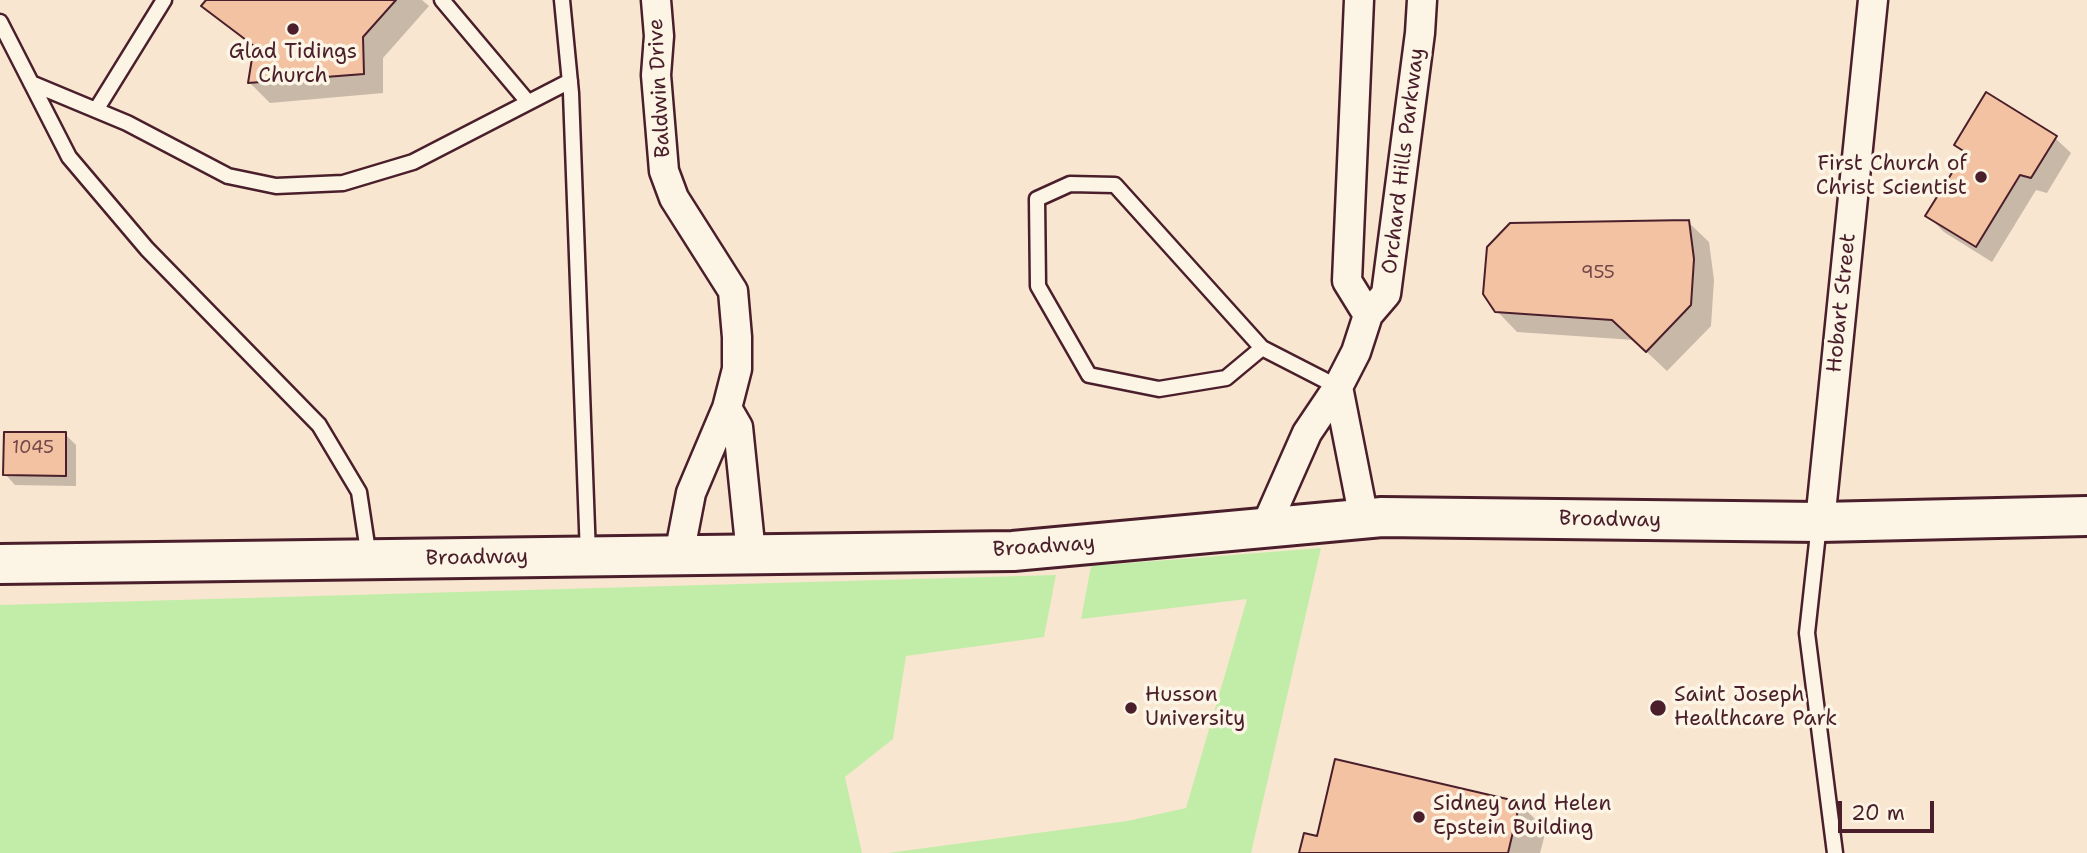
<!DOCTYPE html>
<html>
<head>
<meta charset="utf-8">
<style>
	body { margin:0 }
	#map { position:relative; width:2087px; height:853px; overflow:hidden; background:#f9e6d1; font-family:"Shantell Sans",sans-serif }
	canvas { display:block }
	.scale { position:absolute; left:1838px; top:801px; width:96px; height:32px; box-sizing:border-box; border:4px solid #4a1f2b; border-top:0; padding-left:9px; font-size:21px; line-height:24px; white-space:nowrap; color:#4a1f2b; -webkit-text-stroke:5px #fcf5e5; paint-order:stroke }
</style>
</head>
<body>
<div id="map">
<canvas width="2087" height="853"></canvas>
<div class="scale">20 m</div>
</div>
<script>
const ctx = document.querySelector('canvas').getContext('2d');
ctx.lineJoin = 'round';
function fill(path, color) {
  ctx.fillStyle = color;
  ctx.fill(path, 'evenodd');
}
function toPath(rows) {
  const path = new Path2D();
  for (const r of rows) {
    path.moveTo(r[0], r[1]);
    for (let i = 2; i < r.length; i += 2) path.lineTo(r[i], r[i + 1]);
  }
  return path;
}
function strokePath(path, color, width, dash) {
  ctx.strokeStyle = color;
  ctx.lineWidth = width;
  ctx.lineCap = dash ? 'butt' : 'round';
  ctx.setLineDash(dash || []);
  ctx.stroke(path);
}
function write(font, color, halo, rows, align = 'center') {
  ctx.font = font + ' "Shantell Sans",sans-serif';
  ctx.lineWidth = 7;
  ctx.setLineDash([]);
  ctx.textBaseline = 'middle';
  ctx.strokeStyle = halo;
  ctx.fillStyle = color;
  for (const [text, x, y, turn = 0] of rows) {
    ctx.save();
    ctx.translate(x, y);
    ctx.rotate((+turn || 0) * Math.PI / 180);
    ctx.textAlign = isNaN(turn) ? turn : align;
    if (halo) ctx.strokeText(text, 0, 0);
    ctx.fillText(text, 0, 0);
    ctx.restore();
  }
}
fill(toPath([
	[1321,548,1251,853,888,853,1127,821,1186,808,1247,599,1081,619,1091,566],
	[1056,575,1044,637,906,656,893,739,845,777,862,853,0,853,0,605]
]), '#c2eda9');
fill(toPath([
	[208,0,422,0,429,6,383,58,383,93,270,103,250,83,255,49,204,6],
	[2055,138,2071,153,2047,193,2036,190,1992,262,1944,232,1928,216,1966,154,1956,145],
	[1688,222,1709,242,1714,280,1711,326,1667,371,1634,340,1517,332,1497,311],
	[65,434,76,445,76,486,15,485,5,474],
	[1519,803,1546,830,1540,853,1301,853,1318,838]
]), '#0003');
const building = toPath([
	[206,0,396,0,363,37,364,74,248,83,254,46,201,6,206,0],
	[1986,92,2057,136,2031,178,2020,175,1976,247,1925,216,1965,152,1954,145,1986,92],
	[1689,220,1694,259,1691,305,1646,352,1612,320,1495,312,1483,294,1487,247,1510,223,1689,220],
	[4,432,66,432,66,476,3,475,4,432],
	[1335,759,1520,802,1508,853,1299,853,1304,833,1317,836,1335,759]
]);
fill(building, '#f2c2a2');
strokePath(building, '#4a1f2b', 2);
const service = toPath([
	[442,0,528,102],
	[562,0,571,93,588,555],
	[0,22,69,157,147,249,319,425,359,492,369,558],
	[31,83,127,123,228,176,276,186,343,183,413,162,570,81],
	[96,110,164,0],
	[1262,348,1226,378,1159,389,1089,375,1038,286,1037,199,1070,184,1115,185,1262,348,1338,387],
	[1819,524,1807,633,1835,853]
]);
const minor = toPath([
	[656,0,659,36,656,75,664,171,674,198,733,291,737,337,737,369,727,408,691,493,679,555],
	[1359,0,1347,281,1368,315],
	[1338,387,1364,519],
	[727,408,738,427,751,554],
	[1820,522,1873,0],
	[1265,528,1307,433,1338,387,1356,352,1368,315,1386,294,1420,33,1422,0]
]);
const primary = toPath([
	[0,564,1013,551,1382,517,1820,522,2087,516]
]);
strokePath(service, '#4a1f2b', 19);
strokePath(minor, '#4a1f2b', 33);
strokePath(primary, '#4a1f2b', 44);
strokePath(service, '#fcf5e5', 14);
strokePath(minor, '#fcf5e5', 28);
strokePath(primary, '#fcf5e5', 38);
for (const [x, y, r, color] of [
	[293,29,7,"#4a1f2b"],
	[1981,177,7,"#4a1f2b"],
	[1131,708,7,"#4a1f2b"],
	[1658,708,9,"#4a1f2b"],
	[1419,817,7,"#4a1f2b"]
]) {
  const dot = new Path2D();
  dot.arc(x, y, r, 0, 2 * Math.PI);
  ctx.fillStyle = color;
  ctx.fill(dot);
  strokePath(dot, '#fcf5e5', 2.5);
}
write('18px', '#744849', null, [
	["955",1598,273],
	["1045",33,448]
]);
write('21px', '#4a1f2b', '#fcf5e5', [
	["Glad Tidings",293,53,"center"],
	["Church",293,77,"center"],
	["First Church of",1967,165,"right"],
	["Christ Scientist",1967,189,"right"],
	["Husson",1145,696],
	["University",1145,720],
	["Saint Joseph",1674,696],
	["Healthcare Park",1674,720],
	["Sidney and Helen",1433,805],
	["Epstein Building",1433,829]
], 'left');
write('21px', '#4a1f2b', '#fcf5e5', [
	["Baldwin Drive",660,88,-93],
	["Orchard Hills Parkway",1404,161,-83],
	["Hobart Street",1842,303,-84],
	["Broadway",1610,520,1],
	["Broadway",1044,547,-4],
	["Broadway",477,558,-1]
]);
</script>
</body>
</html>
